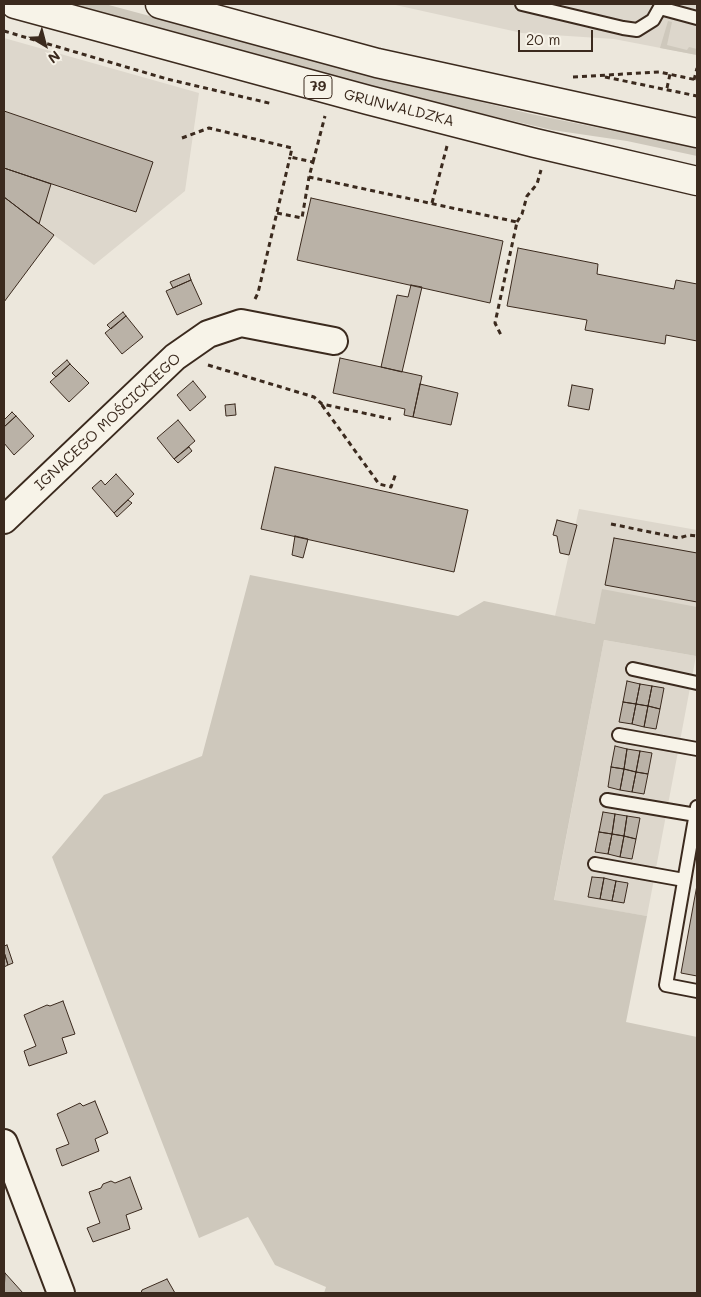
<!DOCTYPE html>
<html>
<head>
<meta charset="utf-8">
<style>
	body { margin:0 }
	#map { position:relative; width:701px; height:1297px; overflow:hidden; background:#ece7dc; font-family:Mali,sans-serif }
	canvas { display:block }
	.frame { position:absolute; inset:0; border:5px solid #3b2a1e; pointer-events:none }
	.north { position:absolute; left:20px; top:20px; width:50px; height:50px; -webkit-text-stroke:4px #f7f3e8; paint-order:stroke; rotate:143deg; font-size:14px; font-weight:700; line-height:20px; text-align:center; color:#3b2a1e }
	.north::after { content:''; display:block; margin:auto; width:18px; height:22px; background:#3b2a1e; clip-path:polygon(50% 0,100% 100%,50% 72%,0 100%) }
	.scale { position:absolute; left:518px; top:30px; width:75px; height:22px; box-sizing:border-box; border:2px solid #3b2a1e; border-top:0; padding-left:6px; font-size:15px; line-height:18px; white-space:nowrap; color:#3b2a1e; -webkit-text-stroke:4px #f7f3e8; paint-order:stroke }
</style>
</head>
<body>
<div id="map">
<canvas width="701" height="1297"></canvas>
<div class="frame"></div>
<div class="north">N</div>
<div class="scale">20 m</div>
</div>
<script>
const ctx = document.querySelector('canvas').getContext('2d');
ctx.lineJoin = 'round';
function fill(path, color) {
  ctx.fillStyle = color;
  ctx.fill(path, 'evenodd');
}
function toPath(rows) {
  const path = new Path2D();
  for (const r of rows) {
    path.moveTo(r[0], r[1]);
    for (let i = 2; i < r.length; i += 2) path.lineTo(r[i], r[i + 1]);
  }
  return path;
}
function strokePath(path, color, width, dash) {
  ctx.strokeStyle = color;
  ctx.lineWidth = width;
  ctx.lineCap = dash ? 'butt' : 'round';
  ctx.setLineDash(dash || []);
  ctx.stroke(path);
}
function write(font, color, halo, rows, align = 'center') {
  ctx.font = font + ' Mali,sans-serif';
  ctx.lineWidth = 5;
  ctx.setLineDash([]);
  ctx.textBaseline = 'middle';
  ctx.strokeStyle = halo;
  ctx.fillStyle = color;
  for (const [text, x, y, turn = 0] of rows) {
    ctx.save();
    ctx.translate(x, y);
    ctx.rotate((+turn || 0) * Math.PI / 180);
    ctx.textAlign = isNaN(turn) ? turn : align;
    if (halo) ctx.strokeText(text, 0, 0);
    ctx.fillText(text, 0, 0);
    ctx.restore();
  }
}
fill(toPath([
	[391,4,697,4,697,55,614,39,522,33],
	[4,38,199,93,185,191,94,265,4,198],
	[579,509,697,530,697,644,555,616],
	[604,640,696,656,647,916,554,901]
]), '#ddd7cc');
fill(toPath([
	[67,4,105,4,370,75,531,114,697,148,697,156,627,141,552,130,367,87],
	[668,21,672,22,667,45,687,50,689,47,697,49,697,55,660,48],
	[250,575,458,616,484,601,595,624,602,589,697,607,696,656,604,640,554,900,647,916,626,1022,697,1037,697,1293,324,1293,326,1287,275,1265,248,1217,199,1238,52,857,104,795,202,756]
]), '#cec8bc');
const building = toPath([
	[4,111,153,162,136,212,4,168,4,111],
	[4,168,51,184,39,224,4,197,4,168],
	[4,197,54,235,4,302,4,197],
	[311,198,503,241,490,303,297,260,311,198],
	[518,248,598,264,597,274,674,289,676,280,697,284,697,341,666,335,665,344,585,330,587,320,507,306,518,248],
	[189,274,191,280,173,288,170,282,189,274],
	[191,280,202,304,177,315,166,291,191,280],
	[411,285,422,287,402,372,381,367,397,295,408,297,411,285],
	[123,312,126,316,111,329,107,325,123,312],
	[126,316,143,337,122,354,105,333,126,316],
	[340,358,422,376,413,417,404,415,405,409,333,393,340,358],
	[67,360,70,364,56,377,52,373,67,360],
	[70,364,89,383,69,402,50,382,70,364],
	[193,381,206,397,190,411,177,395,193,381],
	[420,384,458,393,451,425,413,417,420,384],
	[572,385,593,389,589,410,568,406,572,385],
	[235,404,236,415,226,416,225,405,235,404],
	[12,412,16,416,4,427,4,420,12,412],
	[16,416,34,436,14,455,4,443,4,427,16,416],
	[178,420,195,441,174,459,157,438,178,420],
	[189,447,192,451,178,463,174,459,189,447],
	[275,467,468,510,454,572,261,529,275,467],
	[116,474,134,494,114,513,92,488,101,480,105,485,116,474],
	[128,500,132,503,117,517,114,513,128,500],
	[557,520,577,525,569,555,560,553,557,536,553,535,557,520],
	[295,536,308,539,303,558,292,555,295,536],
	[614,538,697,553,697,602,605,585,614,538],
	[627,681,640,684,636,704,623,702,627,681],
	[640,684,652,686,648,706,636,704,640,684],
	[652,686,664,688,660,709,648,706,652,686],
	[623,702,636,704,632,724,619,722,623,702],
	[636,704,648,706,644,727,632,724,636,704],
	[648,706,660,709,656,729,644,727,648,706],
	[615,746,627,749,624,769,611,767,615,746],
	[627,749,640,751,636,772,624,769,627,749],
	[640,751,652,753,648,774,636,772,640,751],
	[611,767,624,769,620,790,608,787,611,767],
	[624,769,636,772,632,792,620,790,624,769],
	[636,772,648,774,644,794,632,792,636,772],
	[603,812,615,814,612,834,599,832,603,812],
	[615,814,627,816,624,836,612,834,615,814],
	[627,816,640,818,636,839,624,836,627,816],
	[599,832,612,834,608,854,595,852,599,832],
	[612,834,624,836,620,857,608,854,612,834],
	[624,836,636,839,632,859,620,857,624,836],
	[592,877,604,878,600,899,588,897,592,877],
	[604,878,616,881,612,901,600,899,604,878],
	[616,881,628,883,624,903,612,901,616,881],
	[697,885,697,976,681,973,697,885],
	[7,945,13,963,8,965,4,952,4,946,7,945],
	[4,952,8,965,4,967,4,952],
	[63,1001,75,1034,62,1038,67,1053,29,1066,24,1051,36,1046,24,1015,47,1005,50,1006,63,1001],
	[95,1101,108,1133,95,1139,99,1151,62,1166,56,1149,69,1144,57,1114,80,1103,83,1106,95,1101],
	[130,1177,142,1209,126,1215,130,1229,93,1242,87,1228,100,1223,89,1192,101,1188,103,1184,111,1181,115,1183,130,1177],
	[5,1273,23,1293,4,1293,5,1273],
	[167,1279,175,1293,141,1293,142,1290,167,1279]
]);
fill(building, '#bab2a7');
strokePath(building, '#3b2a1e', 1);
const lane = toPath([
	[522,4,623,28,637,30,653,20,662,4],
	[660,8,697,18],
	[633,669,697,683],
	[619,735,697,749],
	[607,800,696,815],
	[697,807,666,985,697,991],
	[595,864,684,880]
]);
const street = toPath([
	[4,520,175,357,208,334,241,323,334,341],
	[4,1143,61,1293]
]);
const primary = toPath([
	[15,4,368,100,535,143,697,181],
	[160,4,377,63,697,133]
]);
strokePath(lane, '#3b2a1e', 16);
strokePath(street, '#3b2a1e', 30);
strokePath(primary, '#3b2a1e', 31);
strokePath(toPath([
	[4,31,167,79,273,104],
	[573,77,659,72,697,80],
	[605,77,697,96],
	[694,80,697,68],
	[667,88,670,74],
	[182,138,209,128,292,148,290,157,313,162,309,177,517,222,495,323,502,337],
	[313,162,325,116],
	[432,203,447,146],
	[277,213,302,218,309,177],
	[517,222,522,214,527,196,537,184,541,170],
	[255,299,258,293,290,157],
	[208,365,314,397,322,404,391,419],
	[322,405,379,484,391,487,396,473],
	[611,524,679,538,689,535,697,536]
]), '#3b2a1e', 3, [5, 4]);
strokePath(lane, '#f7f3e8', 12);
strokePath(street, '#f7f3e8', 26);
strokePath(primary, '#f7f3e8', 28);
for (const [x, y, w] of [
	[318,87,28]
]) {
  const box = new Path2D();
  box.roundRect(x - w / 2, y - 11.5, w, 23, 4);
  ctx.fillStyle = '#f7f3e8';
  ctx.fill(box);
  strokePath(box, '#3b2a1e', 1);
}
write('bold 14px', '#3b2a1e', null, [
	["79",318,87]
]);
write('15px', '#3b2a1e', '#f7f3e8', [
	["GRUNWALDZKA",399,108,14],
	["IGNACEGO MOŚCICKIEGO",108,422,-43]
]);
</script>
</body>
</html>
